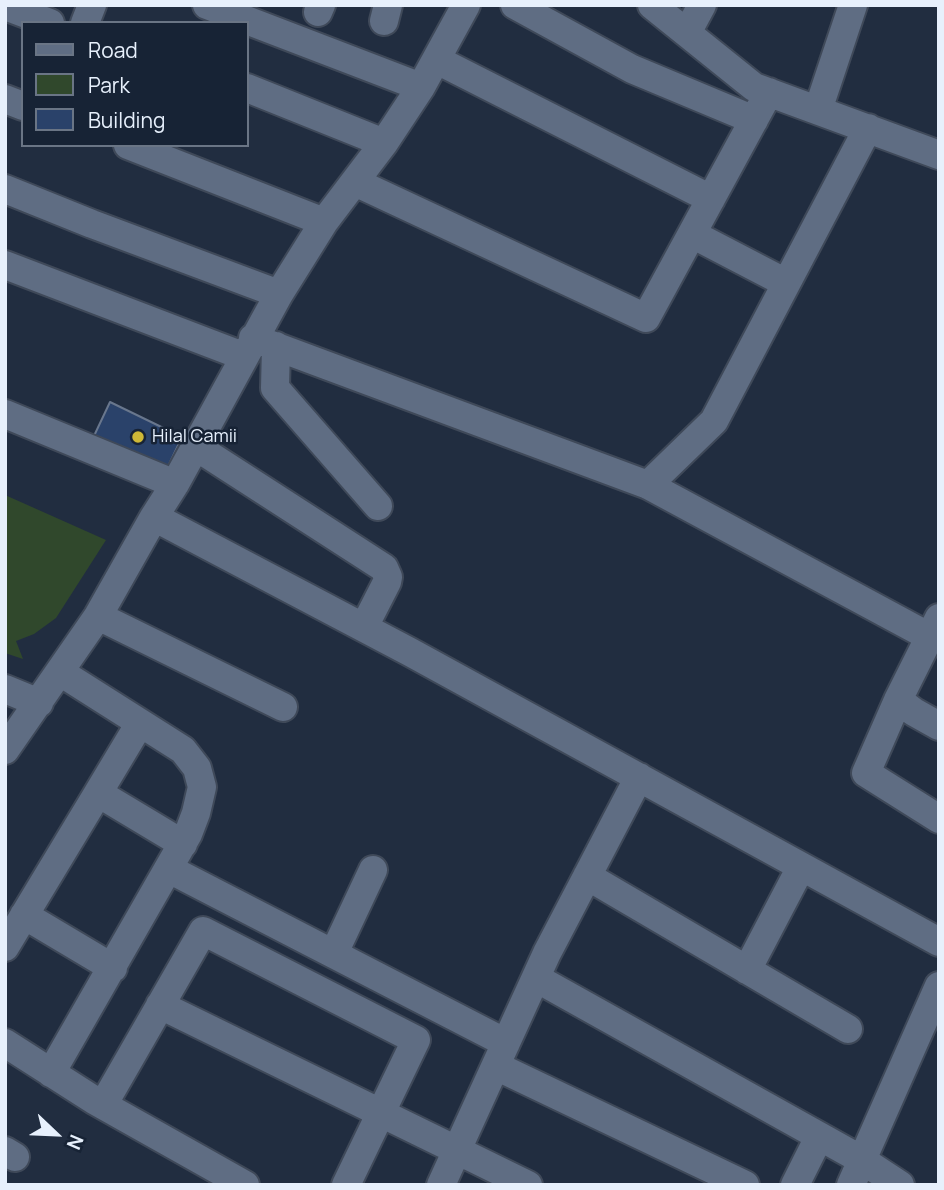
<!DOCTYPE html>
<html>
<head>
<meta charset="utf-8">
<style>
	body { margin:0 }
	#map { position:relative; width:944px; height:1190px; overflow:hidden; background:#212d40; font-family:Manrope,sans-serif }
	canvas { display:block }
	.frame { position:absolute; inset:0; border:7px solid #e7f0fc; pointer-events:none }
	.legend { position:absolute; left:21px; top:21px; width:228px; height:126px; box-sizing:border-box; background:#172335; border:2px solid #6a7585; margin:0; padding:9px 12px; list-style:none; font-size:21px; color:#e7f0fc }
	.legend li { display:flex; align-items:center; gap:14px; height:35px }
	.legend b { width:35px; border:2px solid #6a7585 }
	.north { position:absolute; left:21px; top:1099px; width:70px; height:70px; -webkit-text-stroke:5px #172335; paint-order:stroke; rotate:113deg; font-size:19px; font-weight:700; line-height:28px; text-align:center; color:#e7f0fc }
	.north::after { content:''; display:block; margin:auto; width:24px; height:32px; background:#e7f0fc; clip-path:polygon(50% 0,100% 100%,50% 72%,0 100%) }
</style>
</head>
<body>
<div id="map">
<canvas width="944" height="1190"></canvas>
<div class="frame"></div>
<ul class="legend">
<li><b style="height:9px;background:#5f6d83"></b>Road</li>
<li><b style="height:19px;background:#30482c"></b>Park</li>
<li><b style="height:19px;background:#2a426a"></b>Building</li>
</ul>
<div class="north">N</div>
</div>
<script>
const ctx = document.querySelector('canvas').getContext('2d');
ctx.lineJoin = 'round';
function fill(path, color) {
  ctx.fillStyle = color;
  ctx.fill(path, 'evenodd');
}
function toPath(rows) {
  const path = new Path2D();
  for (const r of rows) {
    path.moveTo(r[0], r[1]);
    for (let i = 2; i < r.length; i += 2) path.lineTo(r[i], r[i + 1]);
  }
  return path;
}
function strokePath(path, color, width, dash) {
  ctx.strokeStyle = color;
  ctx.lineWidth = width;
  ctx.lineCap = dash ? 'butt' : 'round';
  ctx.setLineDash(dash || []);
  ctx.stroke(path);
}
function write(font, color, halo, rows, align = 'center') {
  ctx.font = font + ' Manrope,sans-serif';
  ctx.lineWidth = 5;
  ctx.setLineDash([]);
  ctx.textBaseline = 'middle';
  ctx.strokeStyle = halo;
  ctx.fillStyle = color;
  for (const [text, x, y, turn = 0] of rows) {
    ctx.save();
    ctx.translate(x, y);
    ctx.rotate((+turn || 0) * Math.PI / 180);
    ctx.textAlign = isNaN(turn) ? turn : align;
    if (halo) ctx.strokeText(text, 0, 0);
    ctx.fillText(text, 0, 0);
    ctx.restore();
  }
}
fill(toPath([
	[5,495,106,540,56,618,34,634,16,641,23,659,5,653]
]), '#30482c');
const building = toPath([
	[110,402,182,437,165,473,93,438,110,402]
]);
fill(building, '#2a426a');
strokePath(building, '#69778d', 2);
const minor = toPath([
	[207,5,421,87],
	[515,5,632,69,754,120],
	[652,5,754,87,939,155],
	[5,6,50,23],
	[318,12,321,5],
	[384,21,388,5],
	[85,23,92,5],
	[687,33,702,5],
	[437,60,711,199],
	[247,88,384,143],
	[5,99,23,106],
	[818,110,853,5],
	[128,145,324,222],
	[355,182,646,318,769,92],
	[5,189,92,224,279,294],
	[692,234,786,283],
	[5,265,243,356],
	[253,338,648,485,930,637],
	[276,346,275,388,378,506],
	[5,414,175,484],
	[195,446,384,568,388,577,387,582,364,627],
	[648,485,714,421,868,128],
	[154,517,410,652,939,942],
	[98,616,283,707],
	[939,618,898,700,866,773,939,819],
	[5,689,39,703],
	[898,700,914,712,939,726],
	[5,750,98,616,154,517,175,484,279,294,324,222,384,143,421,87,466,5],
	[98,793,140,723],
	[169,869,506,1043],
	[587,876,848,1029],
	[24,915,113,968],
	[5,947,98,793,183,844],
	[334,953,373,870],
	[747,970,801,867],
	[536,978,862,1160,900,1185],
	[160,1005,528,1185],
	[5,1043,94,1100,245,1185],
	[496,1066,745,1185],
	[51,1073,188,834,196,813,202,787,197,768,183,750,60,672],
	[103,1105,203,931,416,1040,346,1185],
	[5,1151,15,1157],
	[441,1185,547,953,639,777],
	[795,1185,819,1137],
	[851,1185,939,986]
]);
strokePath(minor, '#3f4959', 32);
strokePath(minor, '#5f6d83', 28);
for (const [x, y, r, color] of [
	[138,437,7,"#ceb837"]
]) {
  const dot = new Path2D();
  dot.arc(x, y, r, 0, 2 * Math.PI);
  ctx.fillStyle = color;
  ctx.fill(dot);
  strokePath(dot, '#172335', 2.5);
}
write('18px', '#e7f0fc', '#172335', [
	["Hilal Camii",152,437]
], 'left');
</script>
</body>
</html>
